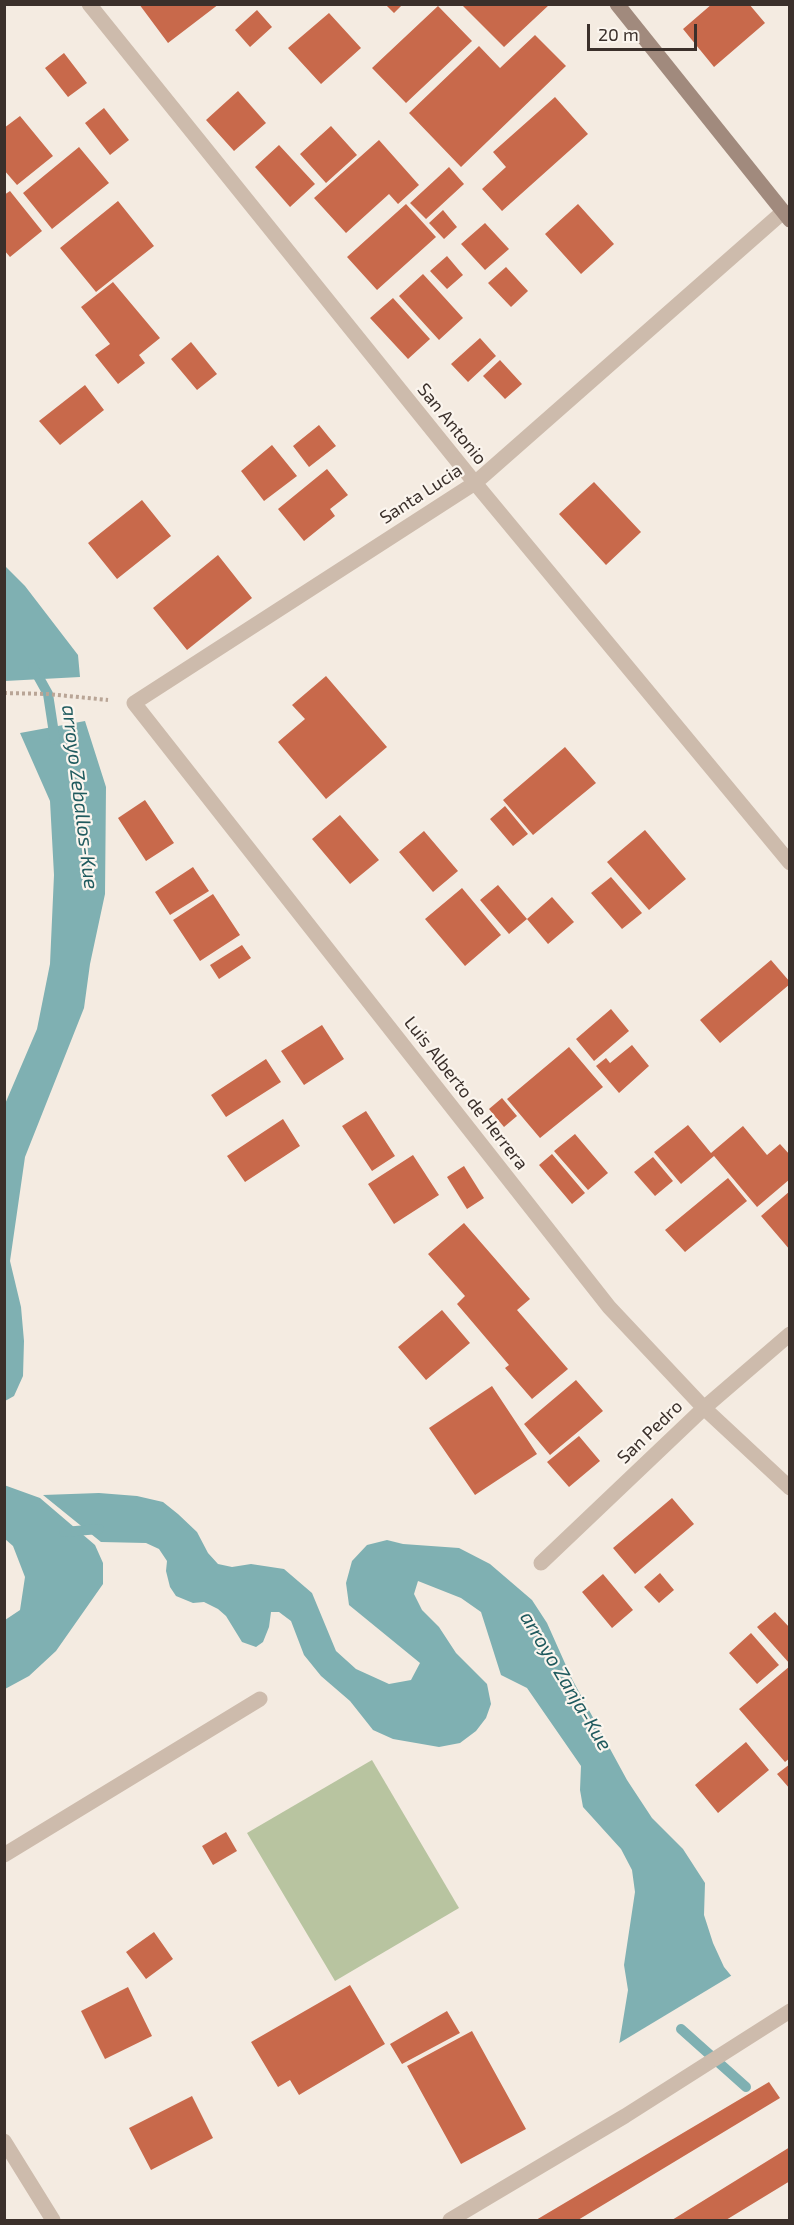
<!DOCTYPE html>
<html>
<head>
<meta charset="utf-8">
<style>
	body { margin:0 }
	#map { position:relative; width:794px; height:2225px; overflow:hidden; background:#f4ebe1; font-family:"Exo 2",sans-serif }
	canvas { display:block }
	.frame { position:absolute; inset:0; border:6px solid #3b302b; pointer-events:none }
	.scale { position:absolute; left:587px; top:24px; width:110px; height:27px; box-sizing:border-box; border:3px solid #3b302b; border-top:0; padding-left:8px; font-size:18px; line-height:21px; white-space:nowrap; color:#3b302b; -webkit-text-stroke:4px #fbf5ee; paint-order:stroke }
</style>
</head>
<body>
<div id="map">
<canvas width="794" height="2225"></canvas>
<div class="frame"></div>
<div class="scale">20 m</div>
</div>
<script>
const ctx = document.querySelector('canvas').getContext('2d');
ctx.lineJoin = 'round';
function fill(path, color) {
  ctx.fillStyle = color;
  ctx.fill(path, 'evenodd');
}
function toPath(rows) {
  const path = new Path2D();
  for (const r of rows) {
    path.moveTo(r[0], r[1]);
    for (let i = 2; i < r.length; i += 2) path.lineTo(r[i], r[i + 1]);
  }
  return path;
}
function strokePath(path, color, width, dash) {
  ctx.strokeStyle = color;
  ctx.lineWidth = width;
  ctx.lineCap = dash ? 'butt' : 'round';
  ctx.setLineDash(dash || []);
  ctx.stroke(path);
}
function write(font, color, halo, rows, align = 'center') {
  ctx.font = font + ' "Exo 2",sans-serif';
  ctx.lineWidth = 4.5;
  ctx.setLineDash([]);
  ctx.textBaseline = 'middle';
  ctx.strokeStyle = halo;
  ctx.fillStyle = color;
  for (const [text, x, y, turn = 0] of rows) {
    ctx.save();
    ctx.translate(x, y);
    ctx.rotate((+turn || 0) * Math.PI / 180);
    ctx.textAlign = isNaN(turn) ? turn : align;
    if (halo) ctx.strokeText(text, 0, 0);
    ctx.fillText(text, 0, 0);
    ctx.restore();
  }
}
fill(toPath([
	[372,1760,459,1908,335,1981,247,1833]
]), '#b8c4a0');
fill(toPath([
	[4,565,25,586,78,655,80,677,5,681],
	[85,721,106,787,105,894,90,964,84,1008,25,1157,10,1261,21,1307,24,1341,23,1376,14,1396,5,1401,5,1104,37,1029,50,964,54,875,50,801,20,733],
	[4,1485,40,1498,95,1545,103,1563,103,1584,56,1651,29,1676,5,1689,5,1620,20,1610,25,1577,13,1546,5,1539],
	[99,1493,137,1496,163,1502,178,1514,197,1532,208,1553,218,1564,232,1567,251,1564,284,1569,312,1593,336,1651,356,1669,389,1684,411,1680,420,1663,349,1605,346,1583,352,1561,367,1545,387,1540,403,1544,459,1548,490,1564,532,1600,547,1623,572,1679,627,1780,652,1818,683,1849,705,1883,704,1915,713,1943,724,1967,752,2001,619,2045,628,1990,624,1965,635,1892,632,1870,621,1849,583,1807,580,1790,581,1766,527,1688,501,1675,481,1612,461,1598,418,1581,414,1594,422,1610,439,1627,456,1653,487,1684,491,1704,486,1718,476,1731,460,1743,439,1747,393,1739,373,1730,350,1701,321,1676,304,1655,291,1621,279,1612,271,1612,269,1627,263,1642,256,1647,242,1642,226,1616,218,1609,204,1602,193,1603,176,1596,170,1587,166,1571,167,1561,159,1549,146,1543,101,1542,43,1495]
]), '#7fb0b2');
fill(toPath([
	[734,1974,755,2000,754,2004,635,2077,631,2077,616,2045]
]), '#f4ebe1');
strokePath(toPath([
	[33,667,48,694,55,740],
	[64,1532,99,1529],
	[681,2029,746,2087]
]), '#7fb0b2', 10);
fill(toPath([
	[139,4,219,4,168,43],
	[385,4,403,4,394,13],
	[712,4,749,4,765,23,714,67,683,29],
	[462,5,549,5,504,47],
	[438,6,472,41,406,103,372,68],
	[257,10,272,27,250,47,235,30],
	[329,13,361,48,321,84,288,48],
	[535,35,566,66,461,167,409,113,479,46,500,68],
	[64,53,87,83,68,97,45,68],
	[238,91,266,123,234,151,206,120],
	[555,97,588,134,502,211,482,189,506,167,493,152],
	[104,108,129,140,110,155,85,123],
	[20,116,53,156,17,185,4,170,4,128],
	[331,126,357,155,326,183,300,154],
	[379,140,419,185,398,204,389,194,346,233,314,198],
	[279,145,315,184,290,207,255,167],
	[79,147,109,183,52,229,23,193],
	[449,167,464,184,426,219,410,203],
	[10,191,42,231,10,257,4,250,4,195],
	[118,201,154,246,96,292,60,248],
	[406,204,436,237,377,290,347,257],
	[578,204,614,244,581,274,545,234],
	[443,210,457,227,444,239,429,223],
	[485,223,509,249,485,270,461,244],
	[447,256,463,275,447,289,430,271],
	[506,267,528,291,511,307,488,283],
	[423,274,463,318,439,340,399,296],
	[113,282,160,338,139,355,145,363,118,384,95,355,110,344,81,307],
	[393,298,430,339,408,359,370,318],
	[480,338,496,356,468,382,451,364],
	[191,342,217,374,197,390,171,359],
	[500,360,522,384,505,399,483,376],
	[85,385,104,410,60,445,39,421],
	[319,425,336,446,309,467,293,446],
	[272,445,297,476,264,501,241,471],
	[327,469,348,495,330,509,335,516,304,541,278,509],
	[594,482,641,532,606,565,559,514],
	[142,500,171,536,117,579,88,543],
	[218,555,252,598,187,650,153,608],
	[326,676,387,747,326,799,278,742,305,719,292,705],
	[565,747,596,783,533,835,503,800],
	[145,800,174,843,146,861,118,818],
	[505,806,528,834,513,846,490,819],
	[340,815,379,860,350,884,312,839],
	[645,830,686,879,649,910,607,862],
	[424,831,458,871,433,892,399,852],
	[193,867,209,891,170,915,155,892],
	[611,877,642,913,622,929,591,893],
	[498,885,527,919,509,934,480,900],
	[462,888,501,935,465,966,425,919],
	[213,894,240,935,200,961,173,920],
	[552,897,574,922,548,944,527,919],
	[242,945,251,958,219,979,210,965],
	[771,960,790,982,790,984,720,1043,700,1020],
	[611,1009,629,1031,594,1061,576,1039],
	[322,1025,344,1059,304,1085,281,1051],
	[632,1045,649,1066,619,1093,596,1066,606,1058,610,1063],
	[569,1047,603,1087,540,1138,507,1099],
	[266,1059,281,1082,226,1117,211,1095],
	[502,1098,517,1116,504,1127,489,1109],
	[366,1111,395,1156,372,1171,342,1126],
	[283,1119,300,1146,245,1182,227,1156],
	[688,1125,711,1153,743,1126,767,1155,780,1144,790,1155,790,1179,757,1207,714,1156,681,1184,654,1152],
	[575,1134,608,1173,588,1190,554,1151],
	[552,1154,585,1193,572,1204,539,1165],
	[413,1155,439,1195,394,1224,368,1184],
	[653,1157,673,1181,655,1196,634,1172],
	[464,1166,484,1198,467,1209,447,1177],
	[728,1178,747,1201,685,1252,665,1230],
	[790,1191,790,1250,761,1216],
	[464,1223,530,1299,517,1310,568,1369,532,1399,505,1368,509,1365,457,1304,465,1296,428,1254],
	[442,1310,470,1343,426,1380,398,1347],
	[576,1380,603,1411,550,1455,524,1424],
	[492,1386,537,1454,475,1495,429,1428],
	[579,1436,600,1461,569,1487,547,1462],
	[672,1498,694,1524,635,1574,613,1548],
	[660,1573,674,1590,659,1603,644,1587],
	[603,1574,633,1610,612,1628,582,1592],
	[775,1612,790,1628,790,1664,757,1627],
	[751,1633,779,1665,757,1684,729,1653],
	[790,1666,790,1758,785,1762,739,1709],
	[746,1742,769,1770,718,1813,695,1785],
	[790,1764,790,1789,777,1774],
	[226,1832,237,1851,213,1865,202,1846],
	[154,1932,173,1959,146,1979,126,1952],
	[350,1985,385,2044,299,2095,290,2080,278,2087,251,2042],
	[128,1987,152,2036,105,2059,81,2011],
	[447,2011,460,2033,402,2064,390,2044],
	[472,2031,526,2129,461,2164,407,2066],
	[769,2082,780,2098,578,2220,536,2220],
	[192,2096,213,2138,151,2170,129,2128],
	[790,2147,790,2181,726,2220,672,2220]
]), '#c8694b');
strokePath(toPath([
	[4,693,48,694,108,700]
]), '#b9a596', 4, [3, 3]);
strokePath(toPath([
	[89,4,475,483,790,863],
	[783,212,475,483,134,703,609,1307,704,1408,790,1488],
	[541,1563,704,1408,790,1334],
	[4,1855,260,1699],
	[4,2141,53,2220],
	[450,2220,625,2116,790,2011]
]), '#cdbbac', 15);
strokePath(toPath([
	[617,4,790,220]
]), '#a18a7d', 15);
write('18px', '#3b302b', '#fbf5ee', [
	["San Antonio",452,424,51],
	["Santa Lucia",421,494,-33],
	["Luis Alberto de Herrera",466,1093,52],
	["San Pedro",650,1432,-44]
]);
write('italic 20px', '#1f5a5e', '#fbf5ee', [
	["arroyo Zeballos-Kue",80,797,83],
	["arroyo Zanja-Kue",566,1681,59]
]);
</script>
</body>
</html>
